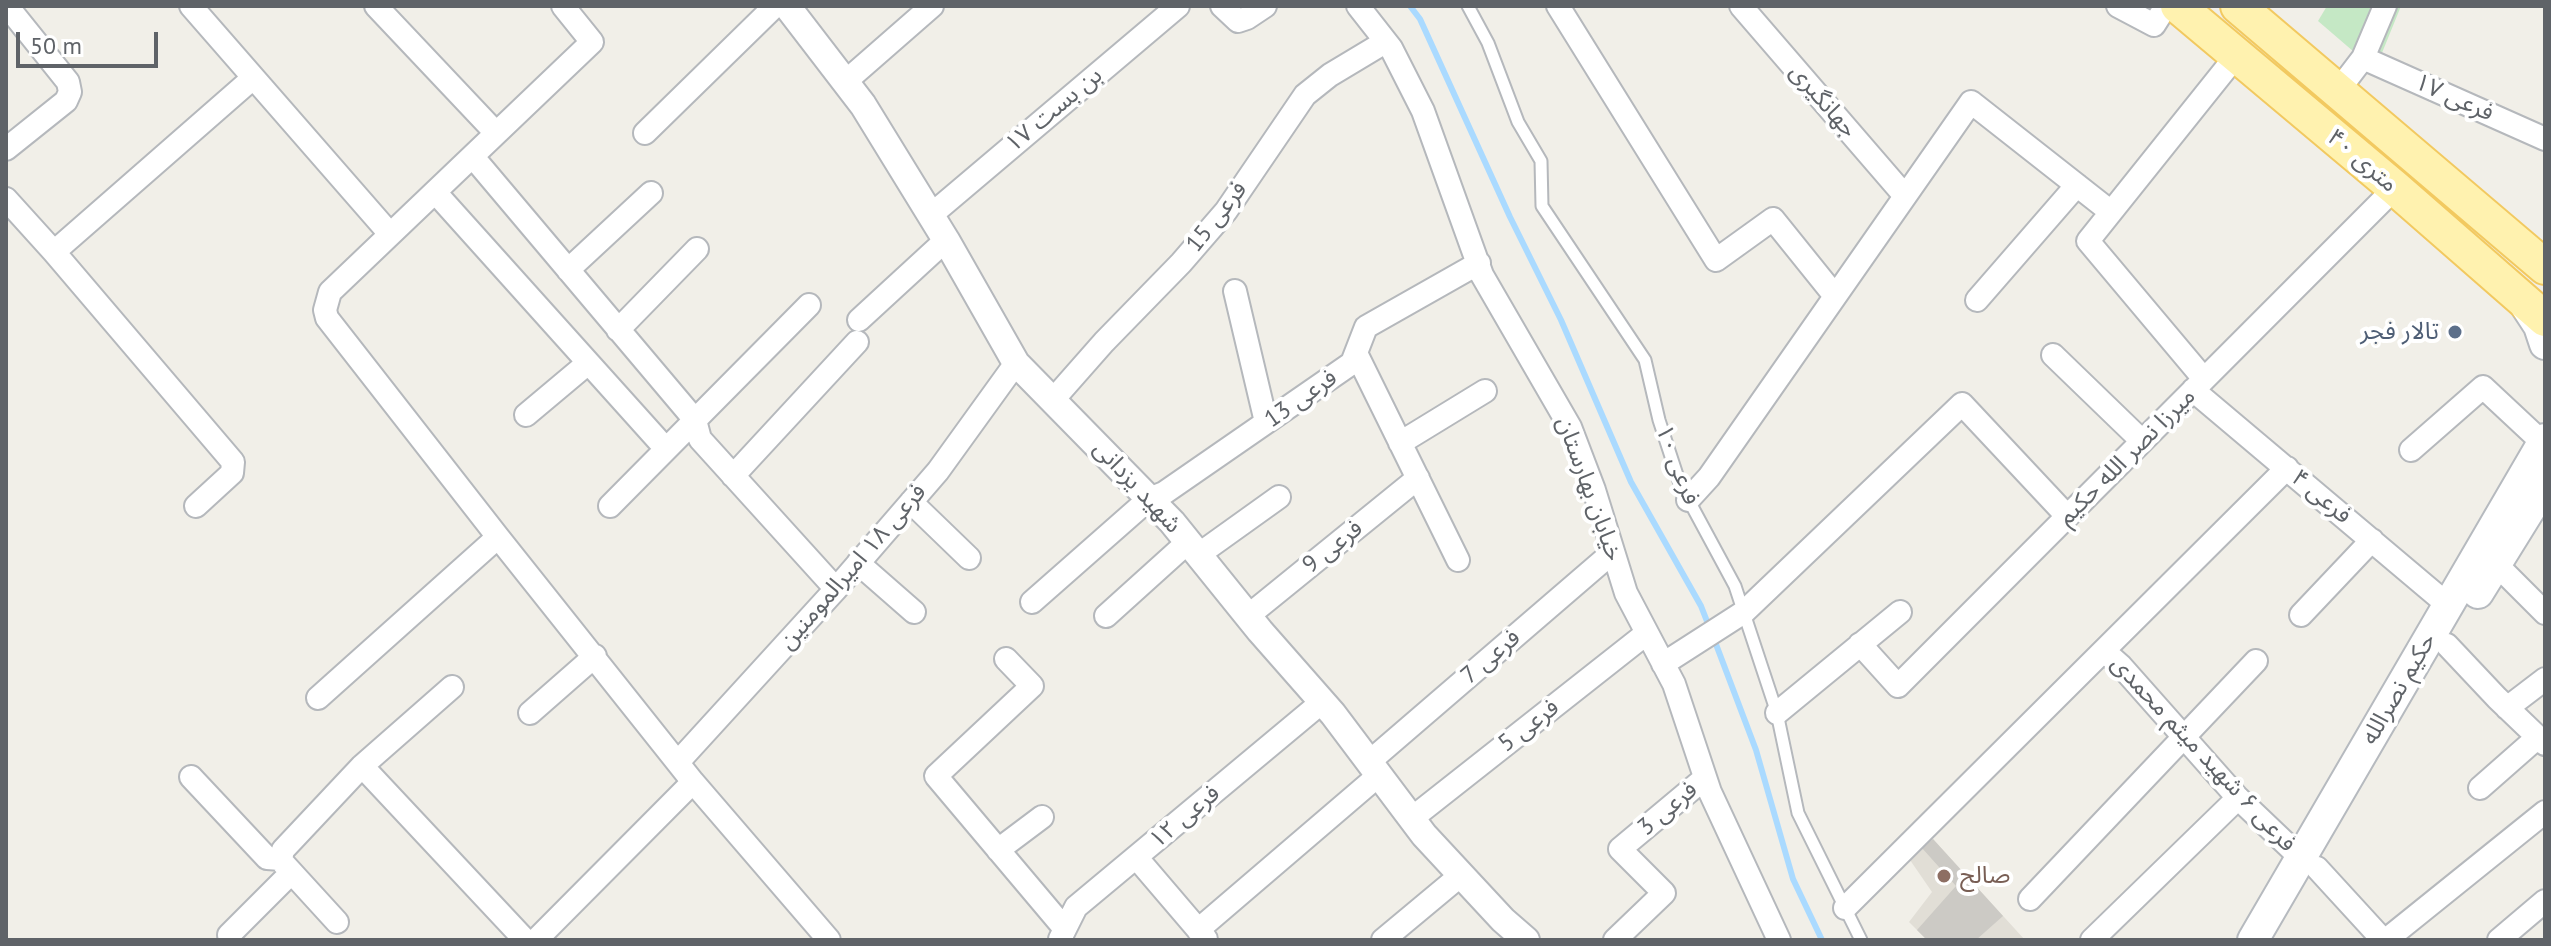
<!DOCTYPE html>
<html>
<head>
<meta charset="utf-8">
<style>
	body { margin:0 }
	#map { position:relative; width:2551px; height:946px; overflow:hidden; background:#f1efe8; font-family:"PT Sans",sans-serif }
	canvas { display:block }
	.frame { position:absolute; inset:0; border:8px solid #5f6368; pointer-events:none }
	.scale { position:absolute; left:16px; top:32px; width:142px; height:36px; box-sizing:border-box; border:4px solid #5f6368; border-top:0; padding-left:10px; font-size:24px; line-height:28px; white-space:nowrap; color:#5f6368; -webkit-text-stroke:6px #fff; paint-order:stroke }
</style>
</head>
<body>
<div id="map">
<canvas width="2551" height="946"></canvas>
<div class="frame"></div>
<div class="scale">50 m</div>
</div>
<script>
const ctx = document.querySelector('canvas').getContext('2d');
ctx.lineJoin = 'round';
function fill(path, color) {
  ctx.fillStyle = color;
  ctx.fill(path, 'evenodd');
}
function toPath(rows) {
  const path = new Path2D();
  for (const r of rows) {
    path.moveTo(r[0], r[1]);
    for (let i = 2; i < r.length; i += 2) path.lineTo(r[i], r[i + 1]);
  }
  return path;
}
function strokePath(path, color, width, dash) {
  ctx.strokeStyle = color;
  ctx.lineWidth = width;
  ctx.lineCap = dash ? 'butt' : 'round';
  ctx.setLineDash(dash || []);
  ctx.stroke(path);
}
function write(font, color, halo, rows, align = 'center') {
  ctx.font = font + ' "PT Sans","Noto Sans Arabic",sans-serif';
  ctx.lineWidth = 8;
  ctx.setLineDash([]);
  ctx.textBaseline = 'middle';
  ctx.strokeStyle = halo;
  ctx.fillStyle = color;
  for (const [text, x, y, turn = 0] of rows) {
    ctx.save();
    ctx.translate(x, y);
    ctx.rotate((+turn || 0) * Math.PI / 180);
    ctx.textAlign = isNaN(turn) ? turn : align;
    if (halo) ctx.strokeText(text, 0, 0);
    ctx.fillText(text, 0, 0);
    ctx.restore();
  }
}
fill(toPath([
	[1933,839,2025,940,1927,940,1909,922,1932,892,1910,860]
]), '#e1ded6');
fill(toPath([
	[2327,6,2401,6,2375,70,2318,21]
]), '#c5e8c5');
strokePath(toPath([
	[1410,6,1420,19,1510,217,1561,320,1631,482,1701,606,1710,629],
	[1714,639,1756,750,1793,879,1822,940]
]), '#aadaff', 6);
fill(toPath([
	[1933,839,2003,916,1976,940,1927,940,1917,930,1956,886,1922,848]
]), '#cccac5');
const service = toPath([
	[1468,6,1488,43,1518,122,1541,161,1542,206,1645,360,1659,420,1680,484,1735,586,1777,713,1798,813,1861,940]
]);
const minor = toPath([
	[191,6,390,234],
	[376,6,496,133],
	[563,6,592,42,330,292,325,310,327,318,498,537,693,782,829,940],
	[1222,6,1238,21,1247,18,1265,6],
	[1358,6,1391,48,1423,111,1482,275,1570,427,1594,490,1626,593,1674,684,1710,792,1779,940],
	[1558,6,1716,260,1773,219,1835,296],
	[1741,6,1905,196],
	[2118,6,2154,25,2166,6],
	[2363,58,2545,139],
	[845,82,932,6],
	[2337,92,2363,58,2385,6],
	[645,133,775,6],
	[6,149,66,101,70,92,68,82,7,6],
	[473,157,695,420,700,439,836,589],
	[435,192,666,449],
	[6,199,54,252,233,462,232,473,196,506],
	[931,215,1178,6],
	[54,252,253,78],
	[568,270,651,193],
	[1235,291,1266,422],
	[1977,300,2077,185],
	[859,320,946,240],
	[618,330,697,249],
	[1356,353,1458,560],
	[2053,355,2142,441],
	[2204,379,2088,241,2236,56],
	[2193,390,2448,605],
	[1052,401,1104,342,1181,263,1226,211,1305,95,1330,75,1385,42],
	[526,415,588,363],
	[1400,443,1485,391],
	[2411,450,2483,387,2543,443],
	[733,476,857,342],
	[1688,500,1709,477,1971,102,2111,212],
	[911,502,969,558],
	[610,506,809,305],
	[1198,555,1279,497],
	[858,563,914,612],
	[2496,564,2545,613],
	[1032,602,1149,499,1164,493,1352,363,1366,327,1479,263],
	[2301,615,2372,540],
	[1106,616,1188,542],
	[1248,616,1418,478],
	[1860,644,1898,686,2395,188],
	[2447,645,2497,698,2545,744],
	[2104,651,2121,666,2238,798,2301,858],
	[1006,659,1032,686,936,776,1065,929],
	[1663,664,1744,612,1962,404,2067,516],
	[318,698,498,537],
	[2507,708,2545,679],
	[530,713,595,656],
	[1777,713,1900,612],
	[679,761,836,589,938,471,1016,363],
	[1369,762,1613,552],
	[362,766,525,940],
	[191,777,267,858,281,859],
	[2480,788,2538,737],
	[1411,819,1647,633],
	[998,850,1042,817],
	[1136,857,1206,939],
	[2317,868,2383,940],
	[2030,899,2256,661],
	[1845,908,2287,468],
	[337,922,284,864,281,859,283,850,362,766,452,687],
	[1198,930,1379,775],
	[229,935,291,873],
	[1060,939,1076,907,1322,702],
	[536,940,693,782],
	[1383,940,1461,875],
	[1615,940,1664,893,1620,849,1705,778],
	[2092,940,2238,798],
	[2386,940,2545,812],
	[2499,940,2545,901]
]);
const tertiary = toPath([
	[787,6,863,105,946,240,1016,363,1172,522,1260,631,1333,714,1424,835,1503,920,1526,940]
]);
const secondary = toPath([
	[2524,303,2539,326,2545,344],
	[2478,593,2545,485],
	[2253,940,2545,439]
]);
const primary = toPath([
	[2178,6,2395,188,2545,319],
	[2238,6,2545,267]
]);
strokePath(service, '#b5b8bc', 15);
strokePath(minor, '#b5b8bc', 26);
strokePath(tertiary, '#b5b8bc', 30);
strokePath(secondary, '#b6babf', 34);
strokePath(primary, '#f2c960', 38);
strokePath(service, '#fff', 11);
strokePath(minor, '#fff', 22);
strokePath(tertiary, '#fff', 26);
strokePath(secondary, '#fff', 30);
strokePath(primary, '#fff2af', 34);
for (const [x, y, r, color] of [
	[2455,332,8,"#5c6f8a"],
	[1944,876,8,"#8d6e63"]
]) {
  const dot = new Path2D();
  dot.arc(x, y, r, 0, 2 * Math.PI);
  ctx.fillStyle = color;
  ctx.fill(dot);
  strokePath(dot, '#fff', 3);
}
write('24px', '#5f6368', '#fff', [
	["فرعی ۱۷",2454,98,24],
	["جهانگیری",1823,101,49],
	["بن بست ۱۷",1054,110,-40],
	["۴۰ متری",2362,161,40],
	["فرعی 15",1217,217,-52],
	["فرعی 13",1301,399,-35],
	["میرزا نصر الله حکیم",2127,457,-45],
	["فرعی ۱۰",1677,465,69],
	["شهید یزدانی",1137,487,47],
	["خیابان بهارستان",1589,489,70],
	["فرعی ۴",2321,497,40],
	["فرعی 9",1333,547,-39],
	["فرعی ۱۸ امیرالمومنین",853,567,-49],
	["فرعی 7",1491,657,-41],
	["حکیم نصرالله",2399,689,-60],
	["فرعی 5",1529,726,-38],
	["فرعی ۶ شهید میثم محمدی",2203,754,47],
	["فرعی 3",1668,809,-40],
	["فرعی ۱۲",1185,817,-40]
]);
write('24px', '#4e5e75', '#fff', [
	["تالار فجر",2439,332]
], 'right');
write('24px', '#785e54', '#fff', [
	["صالح",1960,876]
], 'left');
</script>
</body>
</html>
